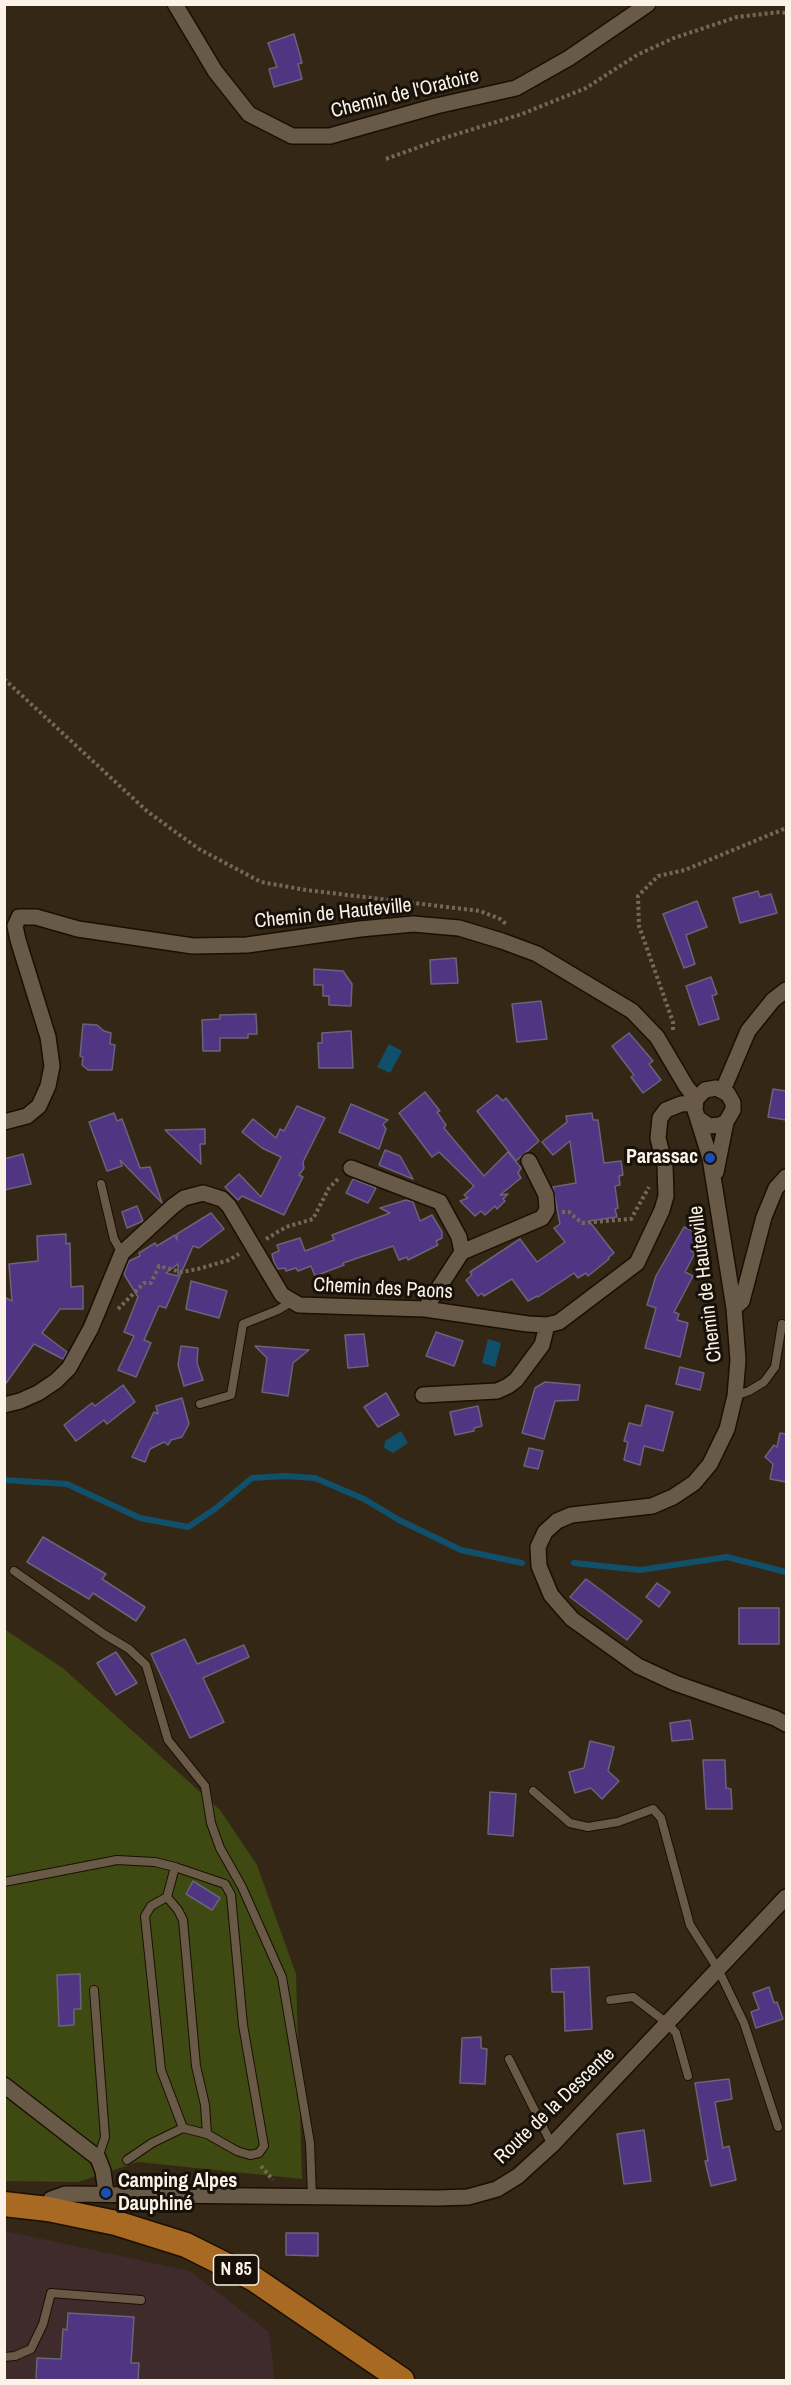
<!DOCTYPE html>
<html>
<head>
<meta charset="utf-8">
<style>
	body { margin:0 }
	#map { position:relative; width:791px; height:2385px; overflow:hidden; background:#342716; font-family:"Archivo Narrow",sans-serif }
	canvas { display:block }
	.frame { position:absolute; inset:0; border:6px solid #fbf2e8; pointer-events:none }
</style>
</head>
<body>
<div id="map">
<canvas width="791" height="2385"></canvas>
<div class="frame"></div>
</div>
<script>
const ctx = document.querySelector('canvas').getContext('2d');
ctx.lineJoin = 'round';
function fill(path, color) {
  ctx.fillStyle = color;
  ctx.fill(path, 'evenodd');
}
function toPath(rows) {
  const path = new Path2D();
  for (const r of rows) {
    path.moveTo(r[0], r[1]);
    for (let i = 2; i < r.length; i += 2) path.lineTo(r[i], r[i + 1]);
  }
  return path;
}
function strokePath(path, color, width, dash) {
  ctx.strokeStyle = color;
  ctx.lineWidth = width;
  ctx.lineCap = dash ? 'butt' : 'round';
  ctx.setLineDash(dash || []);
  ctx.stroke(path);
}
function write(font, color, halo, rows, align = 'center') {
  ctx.font = font + ' "Archivo Narrow",sans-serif';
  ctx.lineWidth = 6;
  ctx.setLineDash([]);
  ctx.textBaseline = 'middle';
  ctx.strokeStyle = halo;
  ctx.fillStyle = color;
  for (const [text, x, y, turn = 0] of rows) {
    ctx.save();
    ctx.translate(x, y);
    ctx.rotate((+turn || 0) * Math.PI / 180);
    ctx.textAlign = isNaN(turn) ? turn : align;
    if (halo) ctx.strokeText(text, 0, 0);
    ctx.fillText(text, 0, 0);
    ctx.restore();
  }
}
fill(toPath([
	[5,2231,190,2271,269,2332,275,2380,5,2380]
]), '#3f2b2b');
fill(toPath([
	[4,1629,64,1669,220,1810,257,1865,296,1974,302,2179,138,2162,78,2182,5,2181]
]), '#3e4a12');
fill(toPath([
	[389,1044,402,1051,390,1073,377,1067],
	[488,1339,501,1343,495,1367,482,1363],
	[401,1431,408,1443,393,1453,384,1448,385,1441]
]), '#11506b');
strokePath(toPath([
	[4,1480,67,1484,140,1518,188,1527,215,1509,252,1478,285,1476,315,1478,364,1499,399,1520,461,1550,522,1563],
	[574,1563,640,1570,727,1557,786,1572]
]), '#11506b', 6);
const building = toPath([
	[294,34,302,63,298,64,302,79,274,87,269,69,277,67,268,43,294,34],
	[758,891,760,897,771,894,777,913,740,923,733,898,758,891],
	[697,901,707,927,686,935,695,964,684,968,663,914,697,901],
	[456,958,458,983,431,984,430,960,456,958],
	[314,969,343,971,352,984,351,1006,329,1005,329,996,323,996,323,985,314,985,314,969],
	[711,977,717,994,712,996,719,1019,699,1025,686,986,711,977],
	[541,1001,547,1039,517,1042,512,1004,541,1001],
	[256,1014,257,1034,248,1034,248,1038,220,1038,220,1051,203,1051,202,1020,220,1019,220,1015,256,1014],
	[83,1024,97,1025,104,1031,111,1033,110,1044,115,1045,112,1070,88,1070,82,1065,83,1057,80,1056,83,1024],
	[351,1031,353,1068,319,1068,318,1043,322,1043,322,1033,351,1031],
	[629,1033,653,1061,649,1064,661,1080,643,1093,631,1077,634,1075,612,1046,629,1033],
	[773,1089,786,1091,786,1120,768,1117,773,1089],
	[425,1092,440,1111,437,1112,446,1125,444,1128,484,1176,508,1152,521,1168,518,1173,521,1178,500,1195,508,1194,503,1199,505,1201,497,1209,495,1206,485,1215,481,1211,475,1216,460,1201,468,1198,464,1195,474,1186,439,1152,432,1157,399,1113,425,1092],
	[497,1095,503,1101,506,1098,539,1141,516,1161,477,1111,497,1095],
	[351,1104,388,1120,383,1124,386,1129,379,1149,339,1132,351,1104],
	[297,1106,325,1118,303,1162,304,1168,299,1175,303,1177,284,1215,242,1196,238,1200,225,1187,239,1174,261,1197,281,1157,262,1148,242,1132,253,1119,276,1138,280,1129,284,1131,297,1106],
	[114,1113,117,1121,122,1119,140,1168,150,1167,162,1203,120,1160,122,1166,107,1171,89,1122,114,1113],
	[592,1113,593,1120,598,1120,604,1163,621,1161,623,1175,619,1176,620,1185,615,1186,618,1208,615,1209,617,1217,589,1221,614,1253,608,1258,609,1259,588,1276,586,1273,578,1278,574,1273,538,1297,537,1296,528,1301,512,1279,484,1296,482,1293,478,1296,466,1280,472,1275,470,1272,520,1239,537,1262,565,1242,554,1228,560,1224,553,1187,576,1183,570,1141,553,1155,542,1142,567,1122,566,1116,592,1113],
	[205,1129,205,1144,200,1144,201,1164,165,1130,205,1129],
	[385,1150,400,1156,413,1179,379,1165,385,1150],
	[23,1154,31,1184,4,1190,4,1159,23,1154],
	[353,1179,376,1188,368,1203,346,1193,353,1179],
	[406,1200,413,1202,420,1221,432,1215,442,1232,442,1238,436,1241,438,1245,408,1260,407,1257,399,1260,393,1246,343,1263,344,1265,315,1276,311,1266,298,1271,296,1268,286,1271,285,1268,278,1269,274,1262,272,1254,279,1251,277,1245,300,1238,305,1251,334,1240,332,1235,390,1213,380,1208,406,1200],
	[137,1206,143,1221,127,1228,122,1212,137,1206],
	[211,1213,224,1229,199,1248,193,1246,166,1308,159,1306,144,1340,151,1343,136,1377,118,1370,134,1336,124,1332,138,1297,124,1274,129,1261,140,1256,139,1253,155,1243,157,1246,175,1235,177,1240,177,1234,211,1213],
	[178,1264,178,1276,166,1273,178,1264],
	[684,1227,699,1234,691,1251,695,1253,685,1272,693,1276,674,1312,679,1314,677,1320,688,1323,680,1357,645,1348,656,1308,647,1305,656,1276,684,1227],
	[66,1234,66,1244,70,1243,71,1287,83,1286,83,1309,60,1309,42,1333,67,1352,63,1359,34,1344,4,1386,4,1297,12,1301,9,1264,38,1261,37,1236,66,1234],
	[191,1281,227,1291,219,1318,186,1309,191,1281],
	[436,1332,463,1341,454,1366,426,1356,436,1332],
	[364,1334,368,1366,348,1368,345,1335,364,1334],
	[181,1346,198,1348,197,1363,203,1380,184,1386,178,1365,181,1346],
	[255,1346,309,1350,293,1363,288,1396,262,1392,267,1358,255,1346],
	[680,1367,704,1373,700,1390,676,1384,680,1367],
	[545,1382,580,1385,578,1400,555,1401,544,1439,522,1433,535,1388,545,1382],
	[123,1385,135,1402,107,1424,104,1420,76,1441,64,1425,92,1403,95,1406,123,1385],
	[386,1393,399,1415,378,1427,364,1407,386,1393],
	[182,1398,189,1424,182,1437,171,1440,168,1445,164,1442,150,1449,145,1462,132,1457,154,1412,158,1414,156,1406,182,1398],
	[646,1405,673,1412,663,1451,644,1446,640,1465,624,1460,628,1442,624,1441,629,1423,641,1426,646,1405],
	[478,1406,482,1426,474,1428,474,1431,455,1435,450,1412,478,1406],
	[780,1433,786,1434,786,1482,770,1479,773,1464,765,1457,774,1445,777,1447,780,1433],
	[529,1448,543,1451,538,1469,524,1466,529,1448],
	[43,1537,106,1574,102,1579,145,1607,136,1621,93,1593,89,1599,27,1562,43,1537],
	[586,1579,642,1621,627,1640,570,1597,586,1579],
	[657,1583,670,1592,659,1607,646,1597,657,1583],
	[739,1608,779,1608,779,1644,739,1644,739,1608],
	[185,1639,197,1664,244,1645,249,1657,203,1678,224,1722,190,1738,151,1654,185,1639],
	[116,1652,137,1683,116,1695,97,1663,116,1652],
	[690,1720,693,1739,672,1741,670,1723,690,1720],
	[590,1741,614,1747,608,1771,619,1781,602,1799,591,1788,575,1793,569,1772,584,1768,590,1741],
	[703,1760,725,1760,726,1788,731,1789,732,1809,706,1809,703,1760],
	[490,1792,516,1794,513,1836,488,1834,490,1792],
	[193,1881,220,1898,212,1910,186,1894,193,1881],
	[589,1967,592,2029,565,2031,564,1992,552,1992,551,1969,589,1967],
	[80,1974,81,2009,74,2009,74,2025,59,2026,57,1975,80,1974],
	[769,1987,774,2003,777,2002,783,2019,756,2028,751,2012,759,2009,753,1993,769,1987],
	[481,2037,481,2048,487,2049,485,2084,460,2083,462,2038,481,2037],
	[729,2079,732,2099,715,2102,723,2148,729,2146,736,2180,711,2186,705,2161,708,2161,695,2083,729,2079],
	[644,2130,651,2181,624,2184,617,2134,644,2130],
	[286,2233,318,2233,318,2256,286,2255,286,2233],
	[68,2313,134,2317,131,2363,139,2363,138,2380,36,2380,37,2358,61,2359,63,2329,67,2330,68,2313]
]);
fill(building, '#503583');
strokePath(building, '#696479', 1.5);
const service = toPath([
	[101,1184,114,1239,122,1253],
	[735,1396,749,1391,764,1382,775,1367,782,1324],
	[200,1404,231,1395,243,1324,278,1310,291,1302],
	[14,1571,104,1634,129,1649,146,1665,168,1740,205,1786,211,1823,220,1848,242,1887,282,1977,310,2143,312,2197],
	[533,1791,570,1823,588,1827,618,1822,653,1809,661,1818,690,1925,718,1969,744,2023,778,2127],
	[175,1867,225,1884,231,1895,243,2025,264,2146,259,2153,250,2155,237,2151,207,2134,183,2128],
	[4,1882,117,1860,155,1862,175,1867,167,1897,178,1910,183,1920,196,2066,205,2105,207,2134],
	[94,1990,105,2137,98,2158],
	[610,2000,633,1997,667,2023,676,2033,688,2076],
	[509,2059,552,2145],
	[127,2160,152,2143,183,2128,161,2070,145,1916,151,1906,167,1897],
	[4,2357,15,2356,31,2349,43,2324,51,2293,141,2300]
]);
const minor = toPath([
	[175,4,215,71,249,114,292,136,330,136,436,106,516,88,569,58,648,4],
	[723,1090,748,1031,773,1000,786,990],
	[699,1119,709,1126,720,1125,726,1122,733,1110,733,1103,728,1094,716,1088,705,1090,696,1099,695,1110,710,1158,734,1308,738,1360,735,1396,727,1429,710,1464,694,1483,673,1497,652,1506,571,1515,557,1521,545,1532,538,1547,539,1566,551,1595,572,1619,638,1666,675,1683,775,1718,786,1724],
	[4,1122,27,1116,39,1106,48,1086,52,1066,48,1037,18,940,15,926,19,917,36,917,78,929,193,946,247,945,360,929,413,924,459,928,502,941,537,954,632,1011,657,1037,686,1086,696,1099],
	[351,1168,440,1202,459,1237,462,1252,425,1309],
	[716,1172,726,1122],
	[462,1252,542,1218,547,1210,546,1195,529,1161],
	[734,1308,742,1301,764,1217,776,1188,786,1177],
	[423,1395,497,1391,508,1386,516,1380,542,1345,547,1325],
	[4,1405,20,1401,38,1393,56,1381,69,1368,91,1328,122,1253,173,1206,184,1198,203,1193,222,1199,229,1206,282,1295,299,1305,425,1309,528,1324,547,1325,559,1322,637,1263,662,1210,666,1196,665,1166,658,1138,660,1118,666,1110,681,1104,695,1103],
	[4,2085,98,2158,103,2171,106,2193],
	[48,2209,51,2199,65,2194,438,2198,468,2197,497,2189,518,2176,552,2145,786,1897]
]);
const primary = toPath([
	[4,2204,48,2209,116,2223,186,2245,254,2279,402,2380]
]);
strokePath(service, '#1b0f02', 10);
strokePath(minor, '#1b0f02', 18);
strokePath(primary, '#1b0f02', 27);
strokePath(toPath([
	[386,159,444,138,522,114,586,88,637,55,674,38,737,17,780,12,786,13],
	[4,679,148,812,199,849,261,882,306,890,480,911,500,919,506,924],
	[673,1030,673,1022,639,926,638,896,658,876,685,870,786,828],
	[679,1158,696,1160],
	[562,1212,569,1212,582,1223,631,1219,649,1187],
	[266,1239,286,1227,313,1219,329,1188,339,1178],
	[118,1309,144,1283,151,1283,159,1266,181,1272,198,1269,229,1260,239,1254],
	[261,2166,273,2180]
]), '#736859', 4, [3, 3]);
strokePath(service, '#695a48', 8);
strokePath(minor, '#695a48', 15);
strokePath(primary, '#a86a22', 24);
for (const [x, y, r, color] of [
	[710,1158,6,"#1a4fb4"],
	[106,2193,6,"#1a4fb4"]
]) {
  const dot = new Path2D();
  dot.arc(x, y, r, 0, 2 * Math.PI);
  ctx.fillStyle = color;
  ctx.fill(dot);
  strokePath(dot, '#17110a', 2);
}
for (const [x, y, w] of [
	[236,2270,45]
]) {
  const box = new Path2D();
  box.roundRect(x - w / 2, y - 15, w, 30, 4.5);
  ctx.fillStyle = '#17110a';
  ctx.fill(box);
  strokePath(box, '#fbf2e8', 1.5);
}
write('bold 18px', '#fbf2e8', null, [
	["N 85",236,2270]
]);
write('20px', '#fbf2e8', '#17110a', [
	["Chemin de l'Oratoire",405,94,-14],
	["Chemin de Hauteville",333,914,-6],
	["Chemin de Hauteville",706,1284,-97],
	["Chemin des Paons",383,1289,3],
	["Route de la Descente",555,2106,-44]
]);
write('bold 20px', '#fbf2e8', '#17110a', [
	["Parassac",698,1158],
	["Camping Alpes",118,2182,"left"],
	["Dauphiné",118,2205,"left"]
], 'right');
</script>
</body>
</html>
